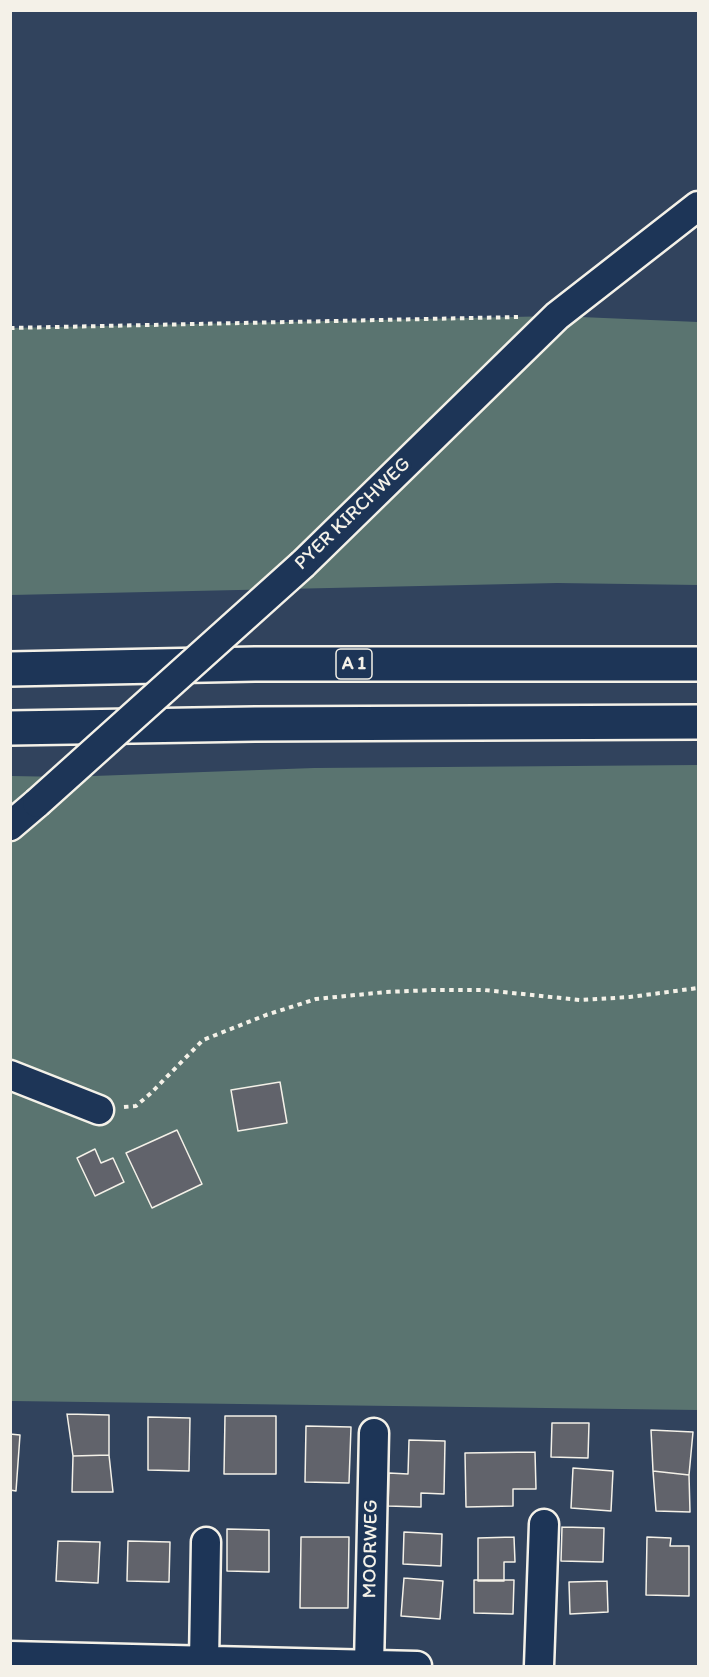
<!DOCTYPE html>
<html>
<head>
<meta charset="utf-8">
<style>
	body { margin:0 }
	#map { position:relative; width:709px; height:1677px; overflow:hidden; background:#31435d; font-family:Itim,sans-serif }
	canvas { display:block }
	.frame { position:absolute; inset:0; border:12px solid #f4f1e8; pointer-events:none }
</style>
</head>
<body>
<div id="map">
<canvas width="709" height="1677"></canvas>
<div class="frame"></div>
</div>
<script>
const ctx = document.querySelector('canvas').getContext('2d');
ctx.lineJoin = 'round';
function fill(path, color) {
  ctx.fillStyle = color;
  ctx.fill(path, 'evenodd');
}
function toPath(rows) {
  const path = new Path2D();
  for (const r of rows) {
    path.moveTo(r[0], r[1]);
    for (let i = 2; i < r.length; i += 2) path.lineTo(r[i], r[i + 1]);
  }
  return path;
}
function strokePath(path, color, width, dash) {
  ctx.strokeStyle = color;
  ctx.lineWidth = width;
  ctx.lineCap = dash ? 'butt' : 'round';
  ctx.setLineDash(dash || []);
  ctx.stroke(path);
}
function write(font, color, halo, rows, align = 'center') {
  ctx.font = font + ' Itim,sans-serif';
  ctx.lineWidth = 6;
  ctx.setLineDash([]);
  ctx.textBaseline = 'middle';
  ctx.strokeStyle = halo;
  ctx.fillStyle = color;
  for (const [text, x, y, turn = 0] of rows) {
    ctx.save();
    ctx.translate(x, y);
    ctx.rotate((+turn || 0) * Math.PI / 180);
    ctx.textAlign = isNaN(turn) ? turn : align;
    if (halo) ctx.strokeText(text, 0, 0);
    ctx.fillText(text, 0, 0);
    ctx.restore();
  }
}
fill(toPath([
	[557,316,698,322,698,585,557,583,11,595,10,328],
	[698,765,698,1410,11,1401,11,776,66,777,314,768]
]), '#5a7470');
const building = toPath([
	[280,1082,287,1123,238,1131,231,1090,280,1082],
	[177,1130,202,1184,152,1208,126,1153,177,1130],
	[95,1149,101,1163,113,1158,124,1182,95,1196,77,1158,95,1149],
	[67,1414,109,1415,109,1455,73,1456,67,1414],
	[225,1416,276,1416,276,1474,224,1474,225,1416],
	[148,1417,190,1418,189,1471,148,1470,148,1417],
	[552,1423,589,1423,588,1458,551,1457,552,1423],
	[306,1426,351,1427,349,1483,305,1482,306,1426],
	[651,1430,693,1432,689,1475,653,1471,651,1430],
	[10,1434,20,1435,16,1491,10,1490,10,1434],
	[409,1440,445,1441,444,1494,421,1493,421,1507,388,1506,389,1473,408,1474,409,1440],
	[535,1452,536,1489,513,1489,513,1506,466,1507,465,1453,535,1452],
	[109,1455,113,1492,72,1492,73,1456,109,1455],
	[573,1468,613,1471,611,1511,571,1508,573,1468],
	[653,1471,689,1475,690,1512,656,1511,653,1471],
	[562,1527,604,1528,603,1562,561,1561,562,1527],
	[227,1529,269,1530,269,1572,227,1571,227,1529],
	[404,1532,442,1534,441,1566,403,1564,404,1532],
	[301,1537,349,1537,348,1608,300,1608,301,1537],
	[514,1537,515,1562,504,1562,504,1581,478,1581,478,1538,514,1537],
	[647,1537,671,1538,670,1546,689,1546,689,1596,646,1595,647,1537],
	[58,1541,100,1542,98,1583,56,1581,58,1541],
	[128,1541,170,1542,169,1582,127,1581,128,1541],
	[404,1578,443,1581,440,1619,401,1616,404,1578],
	[474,1580,514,1580,513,1614,474,1613,474,1580],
	[607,1581,608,1612,570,1614,569,1582,607,1581]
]);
fill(building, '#61636b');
strokePath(building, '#f4f1e8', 1.5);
const street = toPath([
	[303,564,557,316,698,206],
	[10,826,37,803],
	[10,1075,99,1110],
	[10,1656,417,1666],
	[204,1662,206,1542],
	[369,1665,374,1433],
	[539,1666,544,1524]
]);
const highway = toPath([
	[10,669,255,664,698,664],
	[10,728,255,724,698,722]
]);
strokePath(street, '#f4f1e8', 33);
strokePath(highway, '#f4f1e8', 38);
strokePath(toPath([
	[10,328,518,317],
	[124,1107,136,1106,151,1093,203,1040,266,1015,316,999,386,992,433,990,484,990,580,1000,630,997,698,988]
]), '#f4f1e8', 4, [4.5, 4.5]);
strokePath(street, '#1d3557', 28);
strokePath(highway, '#1d3557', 33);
const streetBridge = toPath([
	[37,803,303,564]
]);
strokePath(streetBridge, '#f4f1e8', 33, []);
strokePath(streetBridge, '#1d3557', 28);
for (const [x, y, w] of [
	[354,664,36]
]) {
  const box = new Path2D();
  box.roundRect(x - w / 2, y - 15, w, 30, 4.5);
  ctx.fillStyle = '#1d3557';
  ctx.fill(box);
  strokePath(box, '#f4f1e8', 1.5);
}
write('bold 18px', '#f4f1e8', null, [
	["A 1",354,664]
]);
write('20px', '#f4f1e8', '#1d3557', [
	["PYER KIRCHWEG",353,514,-44],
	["MOORWEG",371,1549,-89]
]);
</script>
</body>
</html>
